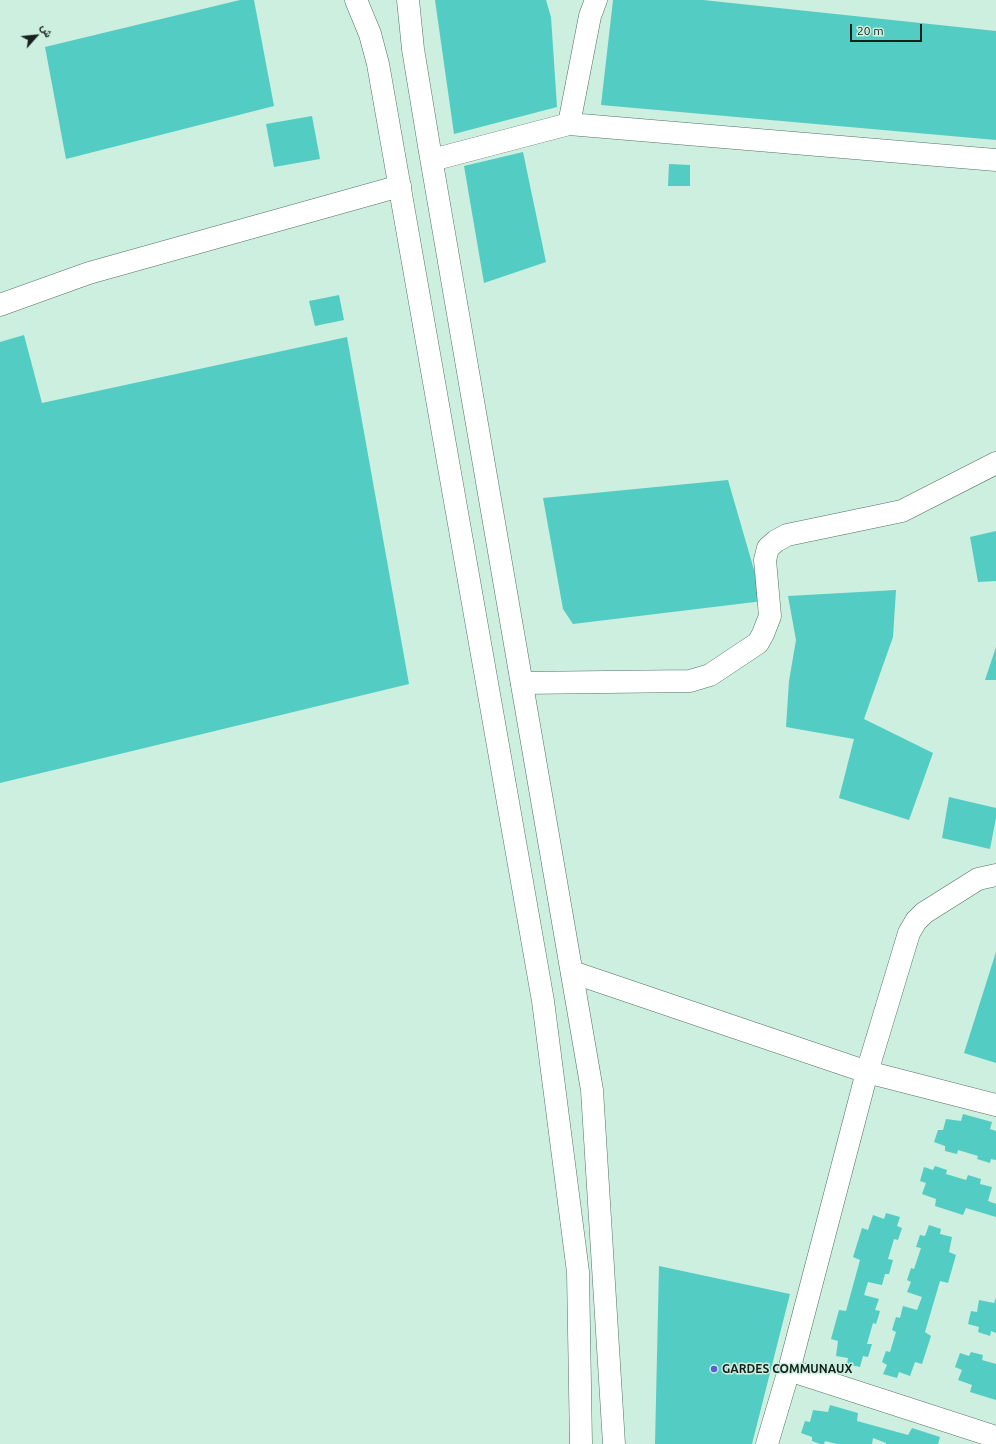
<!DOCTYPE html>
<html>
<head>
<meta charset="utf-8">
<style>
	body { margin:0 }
	#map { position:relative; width:996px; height:1444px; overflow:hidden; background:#cdefdf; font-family:Ubuntu,Vazirmatn,sans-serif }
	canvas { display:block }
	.north { position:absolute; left:16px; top:16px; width:40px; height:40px; -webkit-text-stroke:3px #cdefdf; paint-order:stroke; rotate:63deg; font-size:11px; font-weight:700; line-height:16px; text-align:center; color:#15211c }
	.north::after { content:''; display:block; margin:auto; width:14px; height:18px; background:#15211c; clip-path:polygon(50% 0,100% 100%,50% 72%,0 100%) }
	.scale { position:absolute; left:850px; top:24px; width:72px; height:18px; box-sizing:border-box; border:2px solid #15211c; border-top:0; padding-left:5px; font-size:12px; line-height:14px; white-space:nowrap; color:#15211c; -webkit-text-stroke:3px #cdefdf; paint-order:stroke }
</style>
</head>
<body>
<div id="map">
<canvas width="996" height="1444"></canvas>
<div class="north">ش</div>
<div class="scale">20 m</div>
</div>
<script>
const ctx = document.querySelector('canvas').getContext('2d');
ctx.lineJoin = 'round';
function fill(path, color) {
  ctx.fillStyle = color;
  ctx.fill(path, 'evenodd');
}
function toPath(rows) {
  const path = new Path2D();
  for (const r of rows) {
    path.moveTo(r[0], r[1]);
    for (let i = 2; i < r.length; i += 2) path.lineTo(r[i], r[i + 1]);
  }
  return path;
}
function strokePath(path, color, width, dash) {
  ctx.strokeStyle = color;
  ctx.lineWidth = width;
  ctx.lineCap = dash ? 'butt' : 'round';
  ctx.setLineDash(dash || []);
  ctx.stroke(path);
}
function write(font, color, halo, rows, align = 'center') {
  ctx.font = font + ' Ubuntu,sans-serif';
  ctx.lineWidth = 3;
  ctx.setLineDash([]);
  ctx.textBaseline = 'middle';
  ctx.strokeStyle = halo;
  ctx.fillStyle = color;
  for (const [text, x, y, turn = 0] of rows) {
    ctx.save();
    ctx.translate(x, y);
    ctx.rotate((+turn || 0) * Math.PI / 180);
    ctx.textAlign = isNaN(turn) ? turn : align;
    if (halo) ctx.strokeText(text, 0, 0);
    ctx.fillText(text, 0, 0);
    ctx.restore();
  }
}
fill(toPath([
	[240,0,254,0,274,106,66,159,45,47],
	[435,0,546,0,551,17,557,107,454,134],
	[613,0,703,0,996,31,996,140,601,105],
	[312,116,320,159,274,167,266,124],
	[523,152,546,262,484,283,464,166],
	[669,164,690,165,690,186,668,186],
	[339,295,344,320,315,326,309,301],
	[24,335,42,403,347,337,409,684,0,783,0,342],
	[728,480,763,601,573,624,563,609,543,498],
	[996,531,996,581,978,582,970,537],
	[896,590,893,637,864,719,933,753,909,820,839,798,854,739,786,727,789,681,796,640,788,596],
	[996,647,996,680,985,680],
	[949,797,996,808,996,818,990,849,942,838],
	[996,952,996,1063,964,1053],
	[963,1114,992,1122,990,1129,996,1131,996,1160,991,1159,990,1163,977,1159,978,1156,958,1150,957,1154,945,1151,945,1146,934,1142,938,1130,943,1130,946,1119,961,1121],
	[935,1166,947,1170,946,1174,966,1180,968,1175,981,1179,980,1184,992,1187,988,1201,996,1204,996,1217,966,1208,963,1215,935,1206,936,1199,922,1194,926,1183,920,1181,924,1167,933,1170],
	[886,1213,900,1217,897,1226,902,1228,898,1240,894,1239,888,1259,893,1260,889,1274,885,1274,882,1285,868,1282,864,1295,879,1299,875,1310,880,1311,876,1324,873,1323,867,1344,872,1344,868,1357,863,1356,860,1367,847,1364,848,1358,836,1356,838,1341,831,1339,839,1310,846,1311,860,1260,853,1257,862,1228,868,1230,873,1215,884,1219],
	[929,1225,941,1229,940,1234,952,1237,949,1252,956,1255,948,1283,940,1281,925,1332,931,1336,922,1364,915,1362,910,1376,899,1372,897,1378,883,1374,887,1365,882,1362,886,1351,890,1352,896,1332,892,1330,896,1317,900,1318,903,1306,917,1310,922,1297,907,1292,911,1282,907,1280,911,1268,914,1269,921,1248,916,1247,920,1235,925,1236],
	[659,1266,790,1294,752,1444,655,1444],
	[996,1298,996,1333,991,1331,990,1336,978,1332,979,1327,968,1324,971,1311,977,1312,979,1300,994,1303],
	[971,1352,983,1355,982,1360,996,1364,996,1400,970,1392,972,1385,958,1380,962,1370,955,1367,960,1353,969,1356],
	[830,1405,858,1413,857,1421,908,1435,912,1428,940,1437,938,1444,886,1444,886,1443,873,1438,872,1444,837,1444,825,1441,824,1444,820,1444,812,1441,812,1437,801,1433,805,1421,810,1422,813,1410,828,1412]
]), '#53ccc3');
const minor = toPath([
	[569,124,590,16,596,0],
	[432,160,569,124,996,160],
	[0,305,89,273,400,186],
	[522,683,690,681,710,675,758,643,763,634,770,616,765,560,768,548,776,541,787,535,902,511,996,463],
	[572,972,867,1072,996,1105],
	[789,1370,996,1437],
	[767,1444,789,1370,867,1072,909,933,916,921,924,913,978,879,996,875]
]);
const primary = toPath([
	[356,0,370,34,378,64,543,1001,578,1272,581,1444],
	[408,0,413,49,429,146,592,1090,614,1444]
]);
strokePath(minor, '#537164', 23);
strokePath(primary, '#537164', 23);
strokePath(minor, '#fff', 22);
strokePath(primary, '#fff', 22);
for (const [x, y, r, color] of [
	[714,1369,4,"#5960d7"]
]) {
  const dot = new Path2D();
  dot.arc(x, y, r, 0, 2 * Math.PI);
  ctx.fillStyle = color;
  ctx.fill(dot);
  strokePath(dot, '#cdefdf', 1.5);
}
write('bold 12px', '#15211c', '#cdefdf', [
	["GARDES COMMUNAUX",722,1369]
], 'left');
</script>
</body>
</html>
